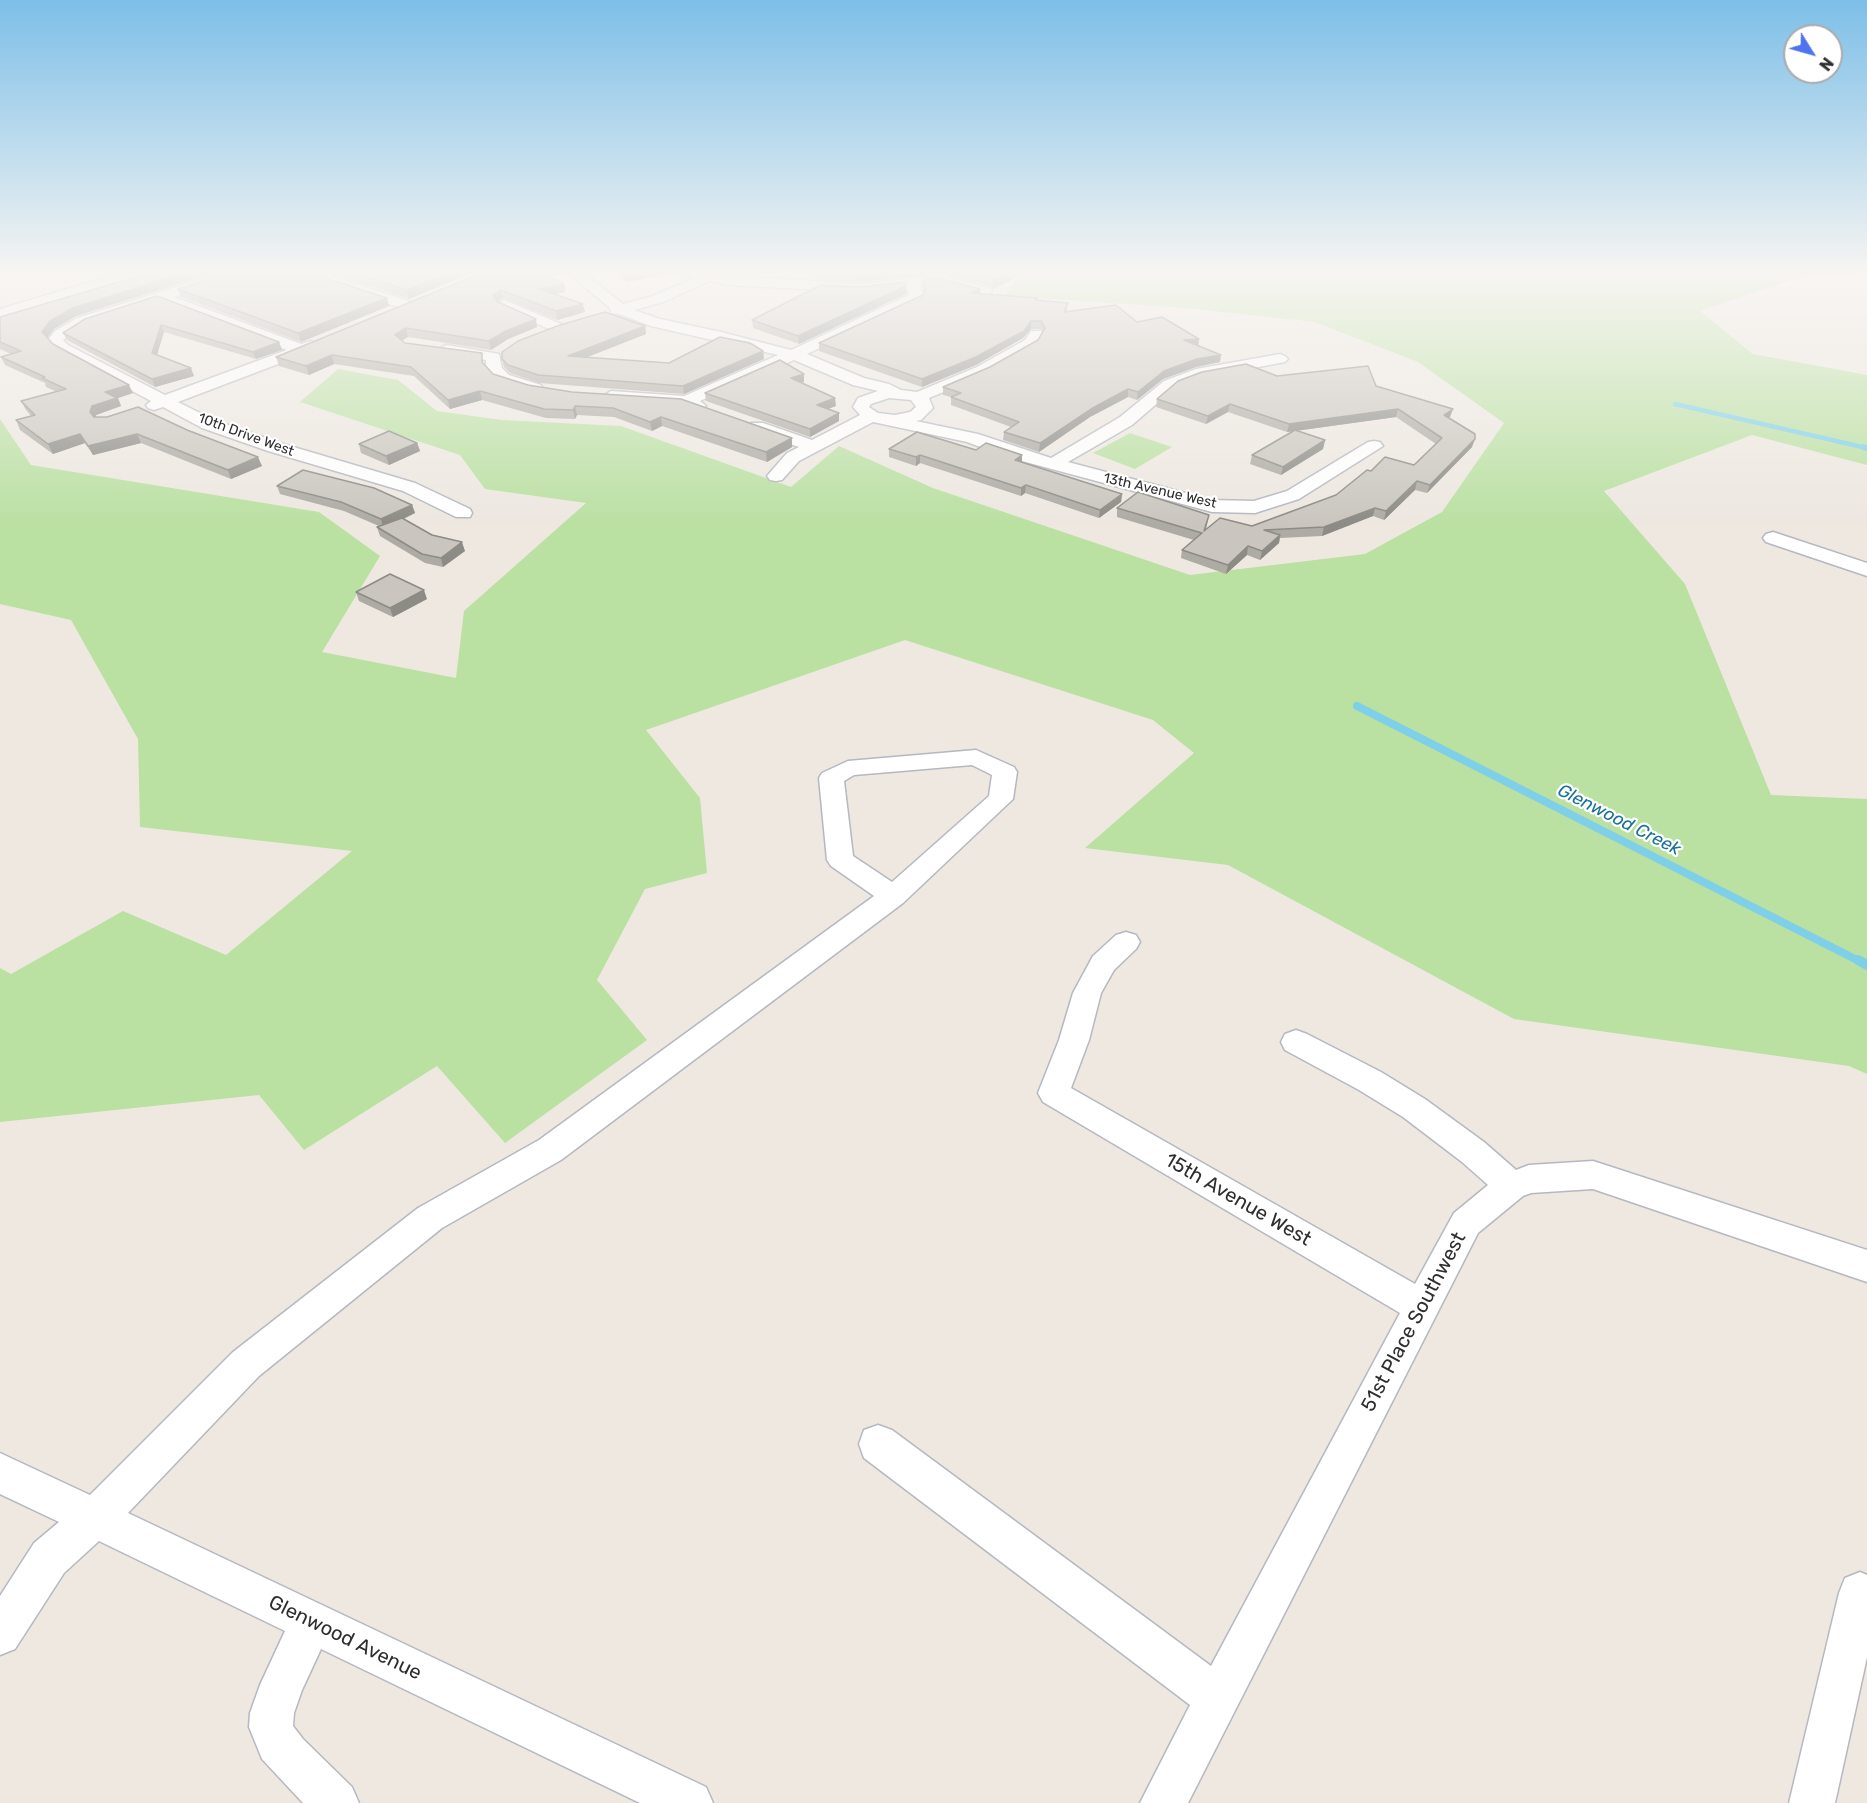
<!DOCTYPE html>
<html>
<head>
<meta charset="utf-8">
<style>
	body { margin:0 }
	#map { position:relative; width:1867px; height:1803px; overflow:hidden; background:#eee8e1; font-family:Rubik,sans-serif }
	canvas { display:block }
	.north { position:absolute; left:1783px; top:24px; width:60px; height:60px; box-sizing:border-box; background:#fff; border:2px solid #ababab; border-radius:50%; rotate:127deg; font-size:16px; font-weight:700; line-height:24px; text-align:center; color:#2e2e2e }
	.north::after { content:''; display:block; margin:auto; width:21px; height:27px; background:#4e73ef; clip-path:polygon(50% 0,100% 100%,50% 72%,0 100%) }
</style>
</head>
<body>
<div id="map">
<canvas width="1867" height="1803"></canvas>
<div class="north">N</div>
</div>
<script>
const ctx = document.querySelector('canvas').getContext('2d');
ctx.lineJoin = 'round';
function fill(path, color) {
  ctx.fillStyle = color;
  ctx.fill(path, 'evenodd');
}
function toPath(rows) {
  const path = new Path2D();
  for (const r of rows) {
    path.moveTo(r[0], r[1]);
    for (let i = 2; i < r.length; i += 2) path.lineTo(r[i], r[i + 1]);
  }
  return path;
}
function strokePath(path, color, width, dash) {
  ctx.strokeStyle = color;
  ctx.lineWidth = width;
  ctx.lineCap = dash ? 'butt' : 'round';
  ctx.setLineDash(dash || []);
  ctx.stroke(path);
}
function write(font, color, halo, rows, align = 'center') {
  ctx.font = font + ' Rubik,sans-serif';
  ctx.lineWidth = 4.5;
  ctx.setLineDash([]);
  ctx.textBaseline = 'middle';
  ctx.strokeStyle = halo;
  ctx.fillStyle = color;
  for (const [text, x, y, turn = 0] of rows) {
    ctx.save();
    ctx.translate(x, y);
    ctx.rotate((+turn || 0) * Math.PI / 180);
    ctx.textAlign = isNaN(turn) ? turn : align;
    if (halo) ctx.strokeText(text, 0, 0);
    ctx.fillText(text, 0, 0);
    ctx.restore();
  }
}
fill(toPath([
	[1022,272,1867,272,1799,277,1700,311,1753,354,1867,375,1867,465,1752,435,1604,491,1685,584,1771,795,1867,799,1867,1074,1849,1066,1514,1019,1228,865,1085,848,1194,753,1153,720,905,640,646,730,700,798,707,873,645,889,597,980,647,1040,505,1143,437,1066,304,1150,259,1095,0,1122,0,968,11,974,123,911,226,955,352,851,140,827,138,739,71,620,0,604,0,419,31,465,319,512,380,556,322,652,456,678,464,611,586,503,485,489,460,455,300,402,338,369,398,380,437,411,502,420,621,426,791,487,839,446,933,488,1190,575,1365,554,1442,512,1504,423,1418,362,1315,322,1185,308,1005,296],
	[1130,433,1172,447,1135,469,1093,453]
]), '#bae0a2');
strokePath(toPath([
	[1675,404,1867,448]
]), '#7dd0e8', 4.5);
strokePath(toPath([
	[1863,447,1867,448]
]), '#7dd0e8', 6);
strokePath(toPath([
	[1357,706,1861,962]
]), '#7dd0e8', 8);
strokePath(toPath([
	[1858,960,1867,965]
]), '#7dd0e8', 10);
const minor = toPath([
	[124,272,146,272,144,275,0,318,0,309,124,272],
	[224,272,246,272,244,275,174,297,301,344,311,341,319,346,307,353,178,402,214,420,280,443,415,483,470,509,472,513,470,517,456,517,403,491,268,451,202,428,163,407,154,410,148,408,146,405,151,401,58,351,48,340,55,331,77,318,224,272],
	[160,301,287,350,165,395,68,345,63,340,87,324,160,301],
	[299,272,320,272,411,302,413,305,411,308,401,308,301,275,299,272],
	[567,272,583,272,623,304,653,296,695,278,681,275,679,272,860,284,939,275,990,288,992,291,990,294,985,295,939,283,920,285,924,297,922,300,807,354,864,378,889,384,901,390,917,392,977,367,1025,340,1031,331,1041,331,1043,334,1036,346,989,373,929,398,933,408,921,420,916,421,978,434,1051,458,1120,417,1164,381,1196,369,1280,354,1285,356,1288,359,1285,362,1200,378,1176,387,1132,425,1068,462,1212,500,1254,501,1287,491,1368,442,1374,441,1380,442,1383,446,1299,499,1255,513,1212,512,1007,457,967,442,873,422,799,461,782,480,776,481,770,480,767,476,787,453,799,447,751,431,749,427,751,423,763,423,812,440,860,415,853,407,858,398,878,391,853,385,794,360,700,401,706,406,698,411,683,406,605,399,603,396,611,391,684,396,778,355,651,326,619,314,611,313,610,308,567,272],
	[710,281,727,285,860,292,907,287,909,295,791,350,721,332,660,319,634,310,663,302,710,281],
	[889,398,911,400,916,407,910,412,895,415,878,413,869,407,871,404,889,398],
	[504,300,561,324,563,327,561,330,551,330,499,307,497,304,504,300],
	[447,345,499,354,502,368,509,375,541,385,543,388,535,393,497,381,486,369,486,360,442,353,439,350,442,347,447,345],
	[1773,532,1867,563,1867,576,1766,542,1763,538,1766,534,1773,532],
	[976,750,1014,767,1017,772,1013,799,903,903,561,1160,442,1228,259,1376,128,1513,706,1787,713,1803,640,1803,321,1649,302,1690,294,1713,293,1726,303,1739,352,1787,359,1803,303,1803,262,1759,249,1727,250,1713,260,1685,285,1631,99,1541,64,1573,15,1649,0,1655,0,1596,34,1543,59,1522,0,1494,0,1453,90,1495,233,1352,418,1208,539,1140,874,896,831,866,827,860,819,778,822,773,848,761,976,750],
	[972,765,992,775,989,796,892,882,853,856,844,781,854,775,972,765],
	[1126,932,1136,935,1140,942,1136,949,1114,970,1101,993,1089,1040,1071,1088,1415,1284,1454,1213,1488,1185,1462,1162,1403,1117,1359,1090,1285,1050,1281,1042,1285,1034,1296,1030,1307,1034,1381,1072,1425,1099,1484,1142,1516,1170,1529,1165,1593,1161,1867,1250,1867,1282,1593,1189,1531,1193,1523,1196,1478,1233,1188,1803,1140,1803,1190,1705,864,1458,859,1444,864,1430,878,1425,892,1430,1211,1666,1400,1313,1043,1102,1038,1093,1059,1040,1073,993,1093,956,1116,935,1126,932],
	[1860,1572,1867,1575,1867,1657,1835,1803,1789,1803,1839,1593,1845,1578,1860,1572]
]);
strokePath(minor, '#b5b8c0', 3);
fill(minor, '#fff');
fill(toPath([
	[146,272,216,272,76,316,54,329,47,338,53,344,133,393,118,398,121,406,96,415,95,417,262,466,231,479,141,443,93,455,85,443,53,454,20,430,16,420,31,416,26,410,21,401,57,392,46,387,45,383,5,365,1,357,11,354,0,349,0,317,147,274],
	[328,272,474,272,409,299],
	[484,272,565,273,548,277,564,284,565,292,555,294,585,312,557,320,503,298,498,302,537,327,508,339,491,350,408,337,402,340,405,343,484,364,493,374,528,385,792,447,767,462,662,426,652,431,614,417,577,415,575,419,546,418,482,400,450,409,414,376,334,364,309,375,279,366,276,357],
	[616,272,678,272,626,282],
	[813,272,1020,272,1019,276,993,289,991,286,939,273,860,282,816,279],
	[923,280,980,294,1068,303,1067,311,1137,322,1199,339,1198,346,1220,362,1196,367,1163,379,1137,400,1128,397,1090,417,1039,452,1003,440,1004,432,1011,427,951,405,951,397,943,395,943,387,990,367,1038,340,1043,332,1041,329,1031,329,1023,338,976,365,922,387,819,351,819,343,923,295,925,292,923,287],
	[906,286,906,294,799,344,753,328,752,320,860,287],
	[178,289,389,306,301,342,181,297],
	[157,296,279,342,282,350,256,359,164,332,157,355,194,376,155,387,67,340,63,333],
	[645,326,646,334,586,357,669,363,763,351,764,359,684,394,539,383,510,373,504,367,502,359],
	[1277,376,1376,386,1450,417,1449,418,1472,447,1427,493,1415,490,1384,520,1373,516,1322,536,1280,538,1279,543,1260,560,1247,555,1226,574,1181,558,1182,550,1194,540,1117,517,1117,508,1209,515,1206,530,1252,526,1336,495,1371,471,1414,465,1436,444,1396,417,1296,431,1325,440,1323,449,1281,475,1250,464,1252,455,1294,431,1287,432,1228,412,1206,424,1156,407,1157,399],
	[804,382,801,383,836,406,828,409,839,413,839,421,810,437,706,401,705,393],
	[417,443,420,451,389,465,361,453,359,444],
	[889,449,976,450,1022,455,1022,462,1122,494,1121,502,1099,518,1025,493,1021,496,920,463,916,466,889,457],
	[277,486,412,505,415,513,404,519,432,535,465,551,443,567,425,563,380,536,377,527,379,526,344,511,280,494],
	[356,592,427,599,393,617,359,601]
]), '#aeaaa4');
fill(toPath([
	[187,272,216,272,76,316,54,329,46,340,42,332,50,321,73,308],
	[453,272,474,272,409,299,407,290],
	[536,272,565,272,538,279],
	[634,272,678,272,626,282,624,274],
	[866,272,939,272,939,273,860,282,860,273],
	[1010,272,1020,272,1019,276,993,289,994,280],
	[564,284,565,292,540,297,539,289],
	[906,286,906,294,799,344,798,336],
	[980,289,980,296,971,293],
	[501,290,503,298,495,303,493,295],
	[387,298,389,306,301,342,298,333],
	[583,304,585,312,557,320,556,311],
	[536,319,537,327,508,339,491,350,489,341,506,331],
	[1031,321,1031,329,1023,338,976,365,922,387,922,379],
	[161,325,164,332,155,361,152,353],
	[645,326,646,334,570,364,568,356],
	[406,328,408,337,398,343,395,335],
	[1199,339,1198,347,1184,340],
	[279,342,282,350,256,359,253,352],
	[763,351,764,359,684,394,683,386],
	[332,355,334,364,309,375,306,366],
	[1221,355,1220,362,1196,367,1163,379,1137,400,1138,392,1164,371,1197,359],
	[191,368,194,376,155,387,152,379],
	[804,374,804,382,791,386,791,378],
	[129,385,133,393,118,398,121,406,96,415,94,421,90,412,92,406,105,392],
	[1128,389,1128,397,1090,417,1039,452,1040,443,1091,409],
	[480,391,482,400,450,409,448,400],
	[835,398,836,406,817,413,817,405],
	[1230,404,1228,412,1206,424,1208,416],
	[575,406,577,415,575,419,573,410],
	[1398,409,1396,417,1287,432,1289,424],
	[1453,409,1450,417,1442,423,1444,415],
	[839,413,839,421,810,437,810,429],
	[661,417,662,426,652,431,650,422],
	[80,434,85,443,53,454,48,444],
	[137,434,141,443,93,455,88,446],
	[792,438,792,447,767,462,766,452],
	[1475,439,1472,447,1427,493,1430,485],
	[1325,440,1323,449,1281,475,1283,467],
	[417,443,420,451,389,465,386,456],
	[920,455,920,463,916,466,916,457],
	[1022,455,1022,463,1015,460],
	[258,457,262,466,231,479,228,470],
	[1417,481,1415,490,1384,520,1386,511],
	[1026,485,1025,493,1021,496,1021,488],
	[1122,494,1121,502,1099,518,1100,510],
	[412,505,415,513,383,528,381,519],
	[1375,508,1373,516,1322,536,1324,527],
	[1280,535,1279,543,1260,560,1262,551],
	[462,542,465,551,443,567,441,558],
	[1248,546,1247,555,1226,574,1228,565],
	[424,590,427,599,393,617,390,608]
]), '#8d8b86');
const building = toPath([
	[153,272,187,272,73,308,50,321,42,332,53,344,129,385,105,392,117,398,92,406,90,412,94,417,107,417,138,407,187,430,258,457,228,470,137,434,88,446,80,434,48,444,16,420,35,415,21,401,66,389,42,378,45,377,1,357,21,351,0,342,0,317,153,272],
	[232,272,307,272,387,298,298,333,178,289,232,272],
	[350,272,453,272,407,290,350,272],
	[484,272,538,272,564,284,539,289,583,304,556,311,501,290,493,295,496,301,536,319,506,331,489,341,406,328,395,335,405,343,482,353,482,362,493,374,528,385,572,392,681,399,792,438,766,452,661,417,650,422,613,408,575,406,573,410,544,409,480,391,448,400,411,367,332,355,306,366,276,357,484,272],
	[972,272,1010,272,994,280,991,277,972,272],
	[939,278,980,289,971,293,1037,298,1036,300,1068,303,1064,312,1116,305,1137,322,1162,317,1199,339,1184,340,1221,355,1197,359,1164,371,1138,392,1128,389,1091,409,1040,443,1004,432,1019,422,951,397,961,393,943,387,990,367,1038,340,1045,328,1041,321,1031,321,1024,331,976,357,922,379,819,343,923,295,926,289,923,280,939,278],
	[905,282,906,286,798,336,752,320,821,285,860,287,905,282],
	[157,296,279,342,253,352,161,325,152,353,191,368,152,379,63,333,85,319,157,296],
	[605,312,645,326,568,356,669,363,720,337,750,343,763,351,683,386,538,375,508,365,502,359,502,352,518,341,560,325,605,312],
	[780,360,804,374,791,378,835,398,817,405,839,413,810,429,705,393,780,360],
	[1246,364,1277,376,1368,366,1376,386,1453,409,1444,415,1475,434,1475,439,1430,485,1417,481,1386,511,1375,508,1324,527,1264,530,1280,535,1262,551,1248,546,1228,565,1182,550,1202,533,1117,508,1138,492,1209,515,1204,531,1220,518,1252,526,1336,495,1367,470,1371,471,1385,457,1414,465,1442,438,1398,409,1289,424,1230,404,1208,416,1157,399,1178,381,1202,372,1246,364],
	[1295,430,1325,440,1283,467,1252,455,1295,430],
	[389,431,417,443,386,456,359,444,389,431],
	[917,432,976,450,986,443,1022,455,1015,460,1122,494,1100,510,1026,485,1021,488,920,455,916,457,889,449,917,432],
	[303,470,374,488,412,505,381,519,341,502,277,486,303,470],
	[402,518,432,535,462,542,441,558,422,554,377,527,402,518],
	[390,574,424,590,390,608,356,592,390,574]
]);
fill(building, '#cac6bf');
strokePath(building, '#8d8b86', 1.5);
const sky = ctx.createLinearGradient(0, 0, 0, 525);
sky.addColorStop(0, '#7dbfe8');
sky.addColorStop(0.52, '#f7f5f2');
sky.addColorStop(1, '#f7f5f200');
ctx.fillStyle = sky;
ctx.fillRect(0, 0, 1867, 525);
write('14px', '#2e2e2e', '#fff', [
	["10th Drive West",246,435,20],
	["13th Avenue West",1160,491,13]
]);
write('italic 18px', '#177298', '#fff', [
	["Glenwood Creek",1619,820,27]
]);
write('20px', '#2e2e2e', '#fff', [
	["15th Avenue West",1238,1200,30],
	["51st Place Southwest",1414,1322,-62],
	["Glenwood Avenue",345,1638,26]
]);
</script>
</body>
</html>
